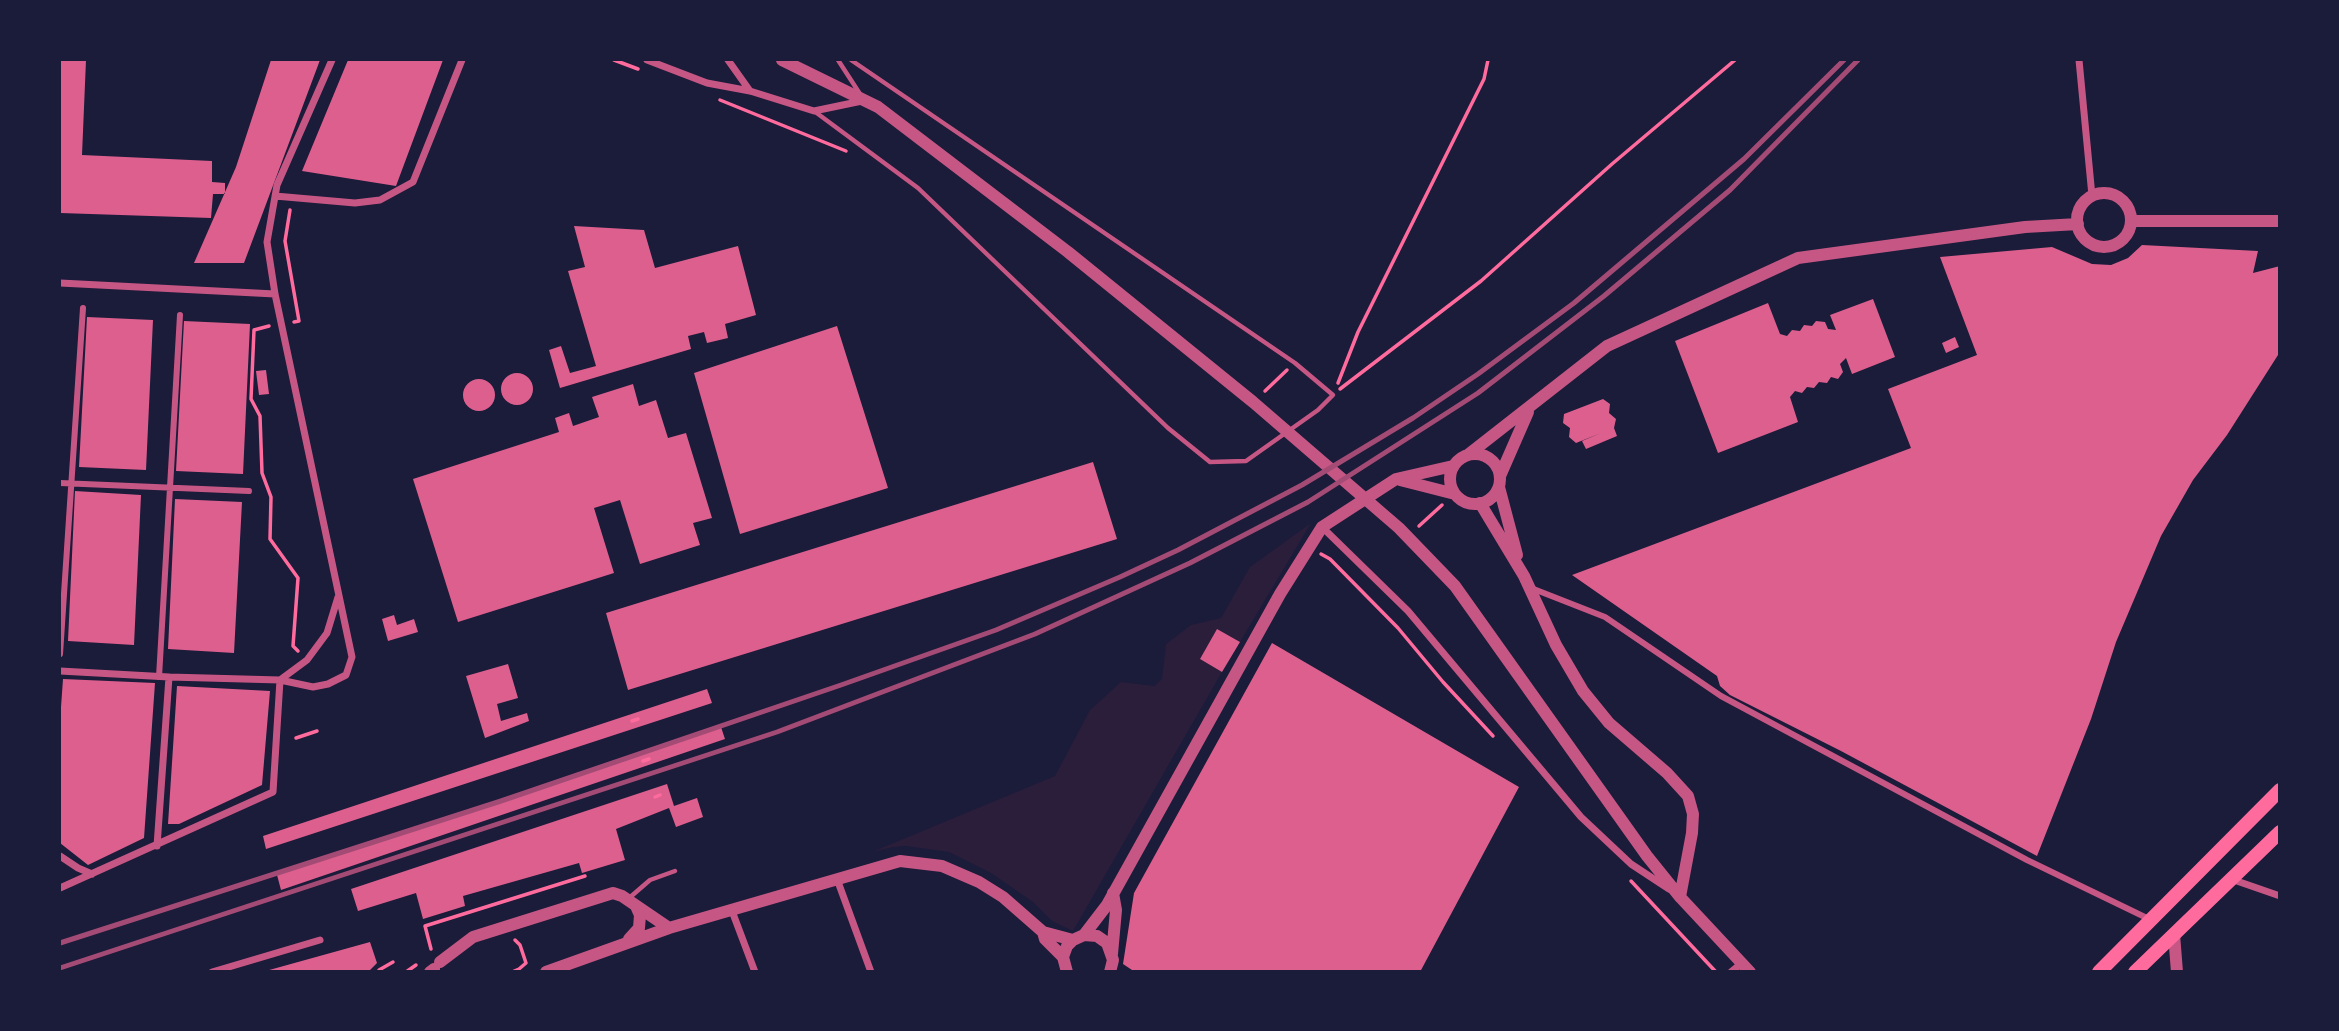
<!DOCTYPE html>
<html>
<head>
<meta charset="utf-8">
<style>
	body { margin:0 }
	#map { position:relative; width:2339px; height:1031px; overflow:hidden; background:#1b1b3a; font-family:Georgia,serif }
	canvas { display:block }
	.frame { position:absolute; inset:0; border:61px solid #1b1b3a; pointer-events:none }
</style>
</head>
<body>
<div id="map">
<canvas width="2339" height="1031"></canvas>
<div class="frame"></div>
</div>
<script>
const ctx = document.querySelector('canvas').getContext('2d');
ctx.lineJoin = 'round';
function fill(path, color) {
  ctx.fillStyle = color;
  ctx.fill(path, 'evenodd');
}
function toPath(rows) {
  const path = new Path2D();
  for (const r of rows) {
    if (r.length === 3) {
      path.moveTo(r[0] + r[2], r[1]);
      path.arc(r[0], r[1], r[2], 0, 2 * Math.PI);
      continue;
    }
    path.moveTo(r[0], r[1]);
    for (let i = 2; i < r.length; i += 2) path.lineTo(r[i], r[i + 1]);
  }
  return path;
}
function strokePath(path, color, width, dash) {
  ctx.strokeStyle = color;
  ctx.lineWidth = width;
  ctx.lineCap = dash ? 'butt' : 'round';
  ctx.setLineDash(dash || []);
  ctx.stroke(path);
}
fill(toPath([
	[1311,523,1240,642,1217,629,1200,659,1222,672,1073,931,1052,921,1033,902,991,873,949,852,906,846,893,847,872,852,1055,776,1090,710,1121,682,1154,686,1162,679,1166,644,1191,625,1221,618,1250,567]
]), '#2a1e3b');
fill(toPath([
	[60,60,86,60,82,155,212,161,212,182,225,183,225,194,213,194,211,218,60,213],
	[271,60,320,60,244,263,194,263,236,167],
	[348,60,443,60,396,186,302,171],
	[574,226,644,230,655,268,738,246,756,315,725,324,728,338,707,343,704,332,688,336,691,349,560,388,549,350,561,346,570,373,596,366,568,271,585,267],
	[2142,245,2258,251,2253,273,2280,266,2280,349,2278,355,2227,435,2193,480,2161,536,2116,642,2091,719,2037,856,1841,751,1730,695,1720,686,1717,676,1572,575,1911,448,1888,389,1977,355,1940,257,2052,247,2092,264,2111,265,2128,258],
	[1873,299,1895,357,1852,374,1846,358,1840,364,1843,372,1838,379,1831,377,1827,383,1819,382,1814,388,1807,387,1802,393,1795,391,1790,397,1798,422,1718,453,1675,341,1768,303,1780,334,1787,336,1792,330,1800,331,1804,325,1812,326,1816,321,1825,322,1828,329,1836,330,1830,315],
	[87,317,153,320,146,470,79,467],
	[184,321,250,324,243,474,176,471],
	[837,326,888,488,740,534,694,373],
	[1955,337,1959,347,1946,353,1942,343],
	[266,370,269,394,259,395,256,371],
	[517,389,16],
	[479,395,16],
	[633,384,639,406,656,400,668,438,686,433,712,518,693,523,700,545,640,564,620,500,594,508,614,573,458,622,413,479,559,432,555,418,569,413,573,426,599,417,592,397],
	[1603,399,1610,404,1609,413,1616,419,1614,428,1617,436,1586,449,1582,441,1601,433,1576,443,1569,437,1570,428,1563,423,1564,414],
	[1093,462,1117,539,628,690,606,613],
	[75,491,141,495,134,645,68,641],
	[175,499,242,502,234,653,168,649],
	[394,615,397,625,414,619,418,632,388,641,382,619],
	[1217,629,1240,642,1222,672,1200,659],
	[1272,643,1519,787,1420,972,1135,972,1123,964,1134,893],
	[508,664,518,698,497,704,501,721,527,713,529,721,485,738,466,676],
	[63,679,155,683,144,838,88,865,60,843,60,721],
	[177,686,270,691,262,785,179,824,168,824],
	[707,689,712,703,266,849,263,836],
	[721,727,725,739,281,890,277,875],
	[667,784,674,806,697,798,703,817,676,827,669,808,616,829,625,860,582,873,579,863,463,896,465,906,423,919,416,893,358,911,351,889],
	[370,942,377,963,368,972,262,972]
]), '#dd5f8e');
strokePath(toPath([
	[614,60,638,69],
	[720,100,846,151],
	[290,210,285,241,299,321,294,322],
	[269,326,254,330,251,399,260,416,262,473,271,497,270,539,298,578,293,646,298,651],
	[1338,383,1358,332,1484,79,1488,60],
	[1340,389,1481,281,1612,164,1735,60],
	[1265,391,1287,370],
	[1419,526,1442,505],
	[1321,554,1330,559,1398,628,1443,682,1493,736],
	[632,721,638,719],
	[296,738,317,731],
	[643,761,649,759],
	[655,797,660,795],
	[1631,881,1716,972],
	[431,949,425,926,585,876],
	[379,970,393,962],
	[406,972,416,965],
	[512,972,519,969,526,963,520,945,515,940]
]), '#ff6b9d', 3.5);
strokePath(toPath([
	[838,60,860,94],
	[814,111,918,188,1168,428,1210,462,1246,461,1318,410,1333,395,1295,363,851,60],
	[628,899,650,880,675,871]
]), '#c65784', 4.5);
strokePath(toPath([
	[60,483,249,491],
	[1531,588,1605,617,1721,696,2027,860,2149,919],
	[60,654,83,308],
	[159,677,180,315]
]), '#c65784', 6);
strokePath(toPath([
	[647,60,707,83,750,91,814,111,862,101],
	[728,60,750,91],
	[2079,60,2092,196],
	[275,196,355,203,380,200,413,182,462,60],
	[60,283,275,294],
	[1322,527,1408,611,1581,817,1631,864,1669,889],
	[60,671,169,677,280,680,313,687,328,684,346,675,352,657,275,294,267,242,277,185,332,60],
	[157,846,169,677],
	[60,856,78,868,92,874],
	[837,879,871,972],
	[2231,879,2280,896],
	[60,888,273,792,280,680,307,660,327,633,338,597],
	[732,911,755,972],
	[212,972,320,940],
	[1731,972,1742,963]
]), '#c65784', 7);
strokePath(toPath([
	[782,60,878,107,1068,252,1253,402,1399,528,1455,586,1647,856,1680,897,1750,972],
	[2104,220,27],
	[2131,221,2280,221],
	[1475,479,25],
	[1469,454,1607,346,1798,258,2025,227,2078,224],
	[1500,476,1528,412],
	[1400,480,1455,494],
	[1499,487,1517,555],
	[1480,503,1524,576,1556,645,1583,691,1609,723,1667,773,1688,796,1693,814,1692,833,1680,897],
	[1043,932,1045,939,1063,957],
	[2174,934,2177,972],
	[1084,935,1097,936,1107,943,1113,960,1110,972],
	[629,939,639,928,640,915,636,906],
	[1112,954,1116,910,1113,893],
	[440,962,473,937,613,893,622,896,669,928],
	[430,972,434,969],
	[546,972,669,928,900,861,942,866,979,882,1003,897,1043,932,1073,940],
	[1067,972,1063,957,1067,946,1073,940,1084,935,1107,905,1280,594,1322,527,1396,479,1453,466]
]), '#c65784', 12);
strokePath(toPath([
	[2099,972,2280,790],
	[2135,972,2280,832]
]), '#ff6b9d', 14);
strokePath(toPath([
	[60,943,501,801,841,685,996,630,1120,577,1178,550,1302,485,1413,418,1478,374,1574,303,1744,159,1844,60],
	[60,968,777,732,1035,634,1190,563,1308,502,1478,393,1604,296,1730,190,1858,60]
]), '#a44b75', 5);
</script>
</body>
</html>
